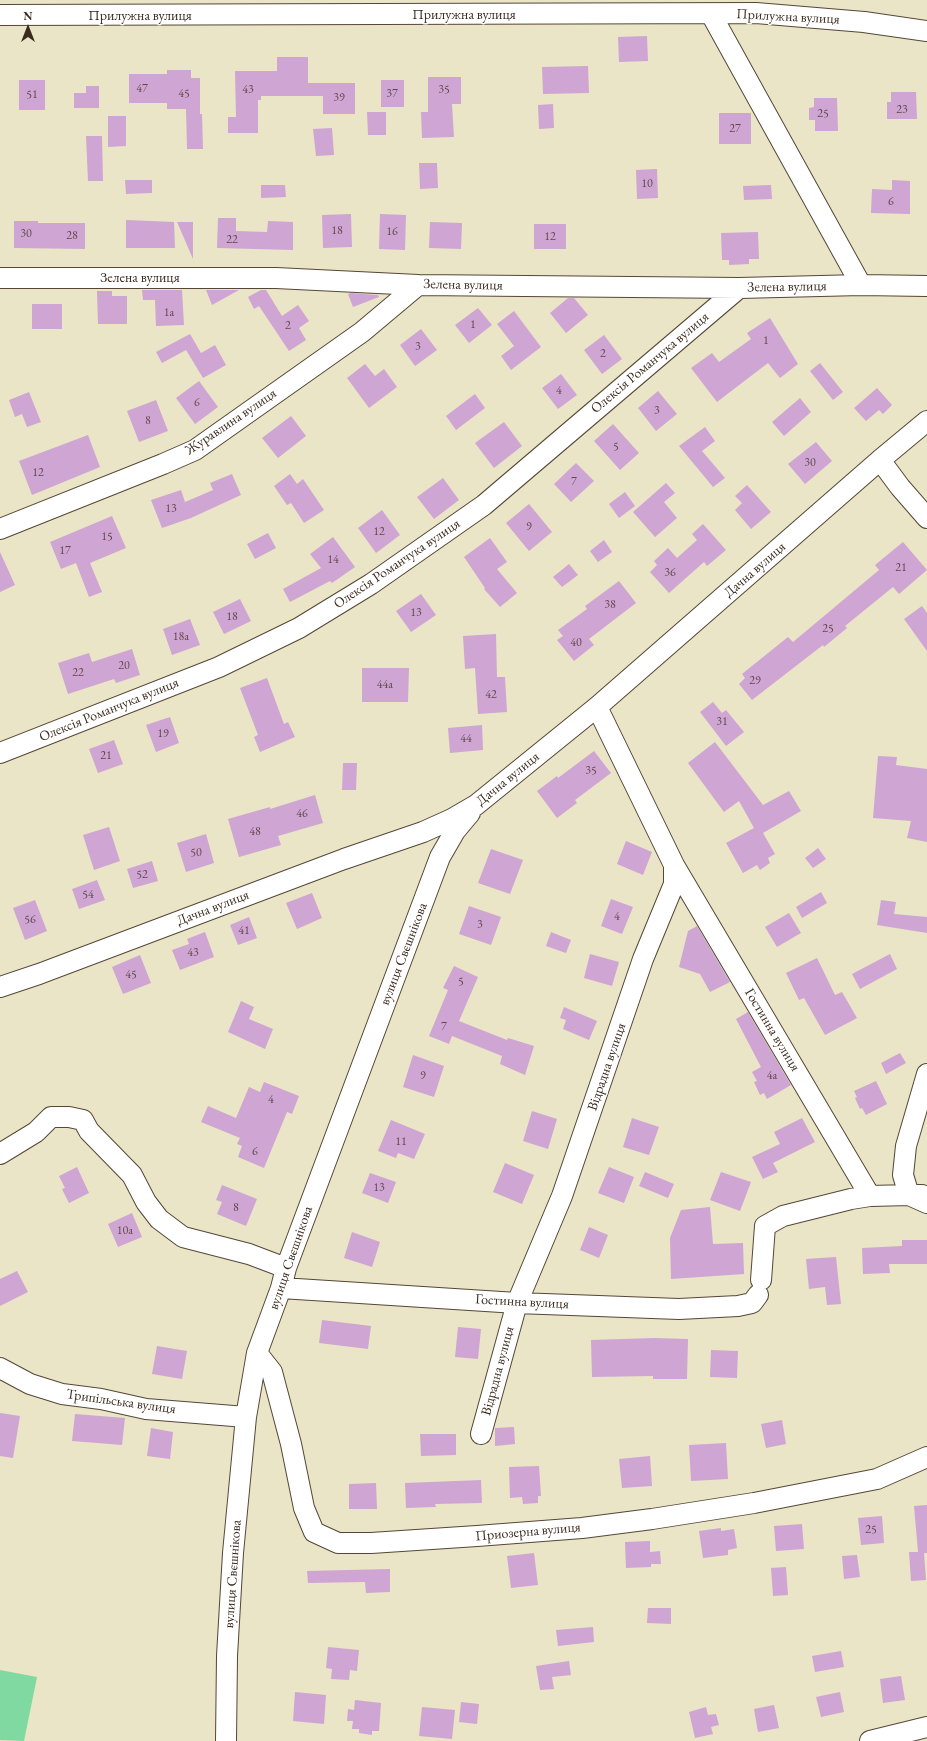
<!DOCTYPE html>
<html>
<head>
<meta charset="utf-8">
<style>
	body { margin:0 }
	#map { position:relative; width:927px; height:1741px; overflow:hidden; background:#eae5c6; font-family:"EB Garamond",serif }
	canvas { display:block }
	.north { position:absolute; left:8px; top:8px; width:40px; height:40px; -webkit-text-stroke:3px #fff; paint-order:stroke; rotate:0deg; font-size:11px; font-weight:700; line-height:16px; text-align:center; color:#3b2a1e }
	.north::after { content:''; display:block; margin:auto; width:14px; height:18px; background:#3b2a1e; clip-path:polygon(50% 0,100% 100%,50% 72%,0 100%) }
</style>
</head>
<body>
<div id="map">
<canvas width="927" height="1741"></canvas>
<div class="north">N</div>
</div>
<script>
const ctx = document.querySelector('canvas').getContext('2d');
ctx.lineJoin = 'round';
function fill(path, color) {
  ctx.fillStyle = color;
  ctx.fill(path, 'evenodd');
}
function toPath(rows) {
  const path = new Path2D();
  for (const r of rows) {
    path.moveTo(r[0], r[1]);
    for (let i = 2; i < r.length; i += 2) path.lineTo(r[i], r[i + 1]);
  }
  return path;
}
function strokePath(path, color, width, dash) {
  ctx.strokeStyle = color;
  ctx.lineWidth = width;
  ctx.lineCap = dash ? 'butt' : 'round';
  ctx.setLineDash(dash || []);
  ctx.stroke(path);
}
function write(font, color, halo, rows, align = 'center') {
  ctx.font = font + ' "EB Garamond",serif';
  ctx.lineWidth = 3;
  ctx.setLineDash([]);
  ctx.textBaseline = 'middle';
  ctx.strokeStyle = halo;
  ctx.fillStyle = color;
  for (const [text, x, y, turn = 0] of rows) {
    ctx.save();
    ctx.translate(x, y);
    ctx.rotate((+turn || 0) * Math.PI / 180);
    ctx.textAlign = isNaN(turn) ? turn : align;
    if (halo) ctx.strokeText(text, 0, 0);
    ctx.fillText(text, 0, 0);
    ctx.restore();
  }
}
fill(toPath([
	[0,1670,37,1677,24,1741,0,1740]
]), '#7fd9a0');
fill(toPath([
	[647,36,648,61,619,62,618,37],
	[277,57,308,57,308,83,355,83,355,114,323,114,323,96,261,96,261,100,258,100,258,133,228,133,228,117,236,117,235,71,277,71],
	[588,66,589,93,543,94,542,67],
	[167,70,191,70,191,78,200,78,200,114,202,114,203,149,187,149,186,109,167,109,167,103,129,103,129,74,167,74],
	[428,77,461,77,461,104,452,104,454,137,422,138,421,112,428,112],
	[19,80,45,80,45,110,19,110],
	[381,80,404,80,404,107,381,107],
	[86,86,99,86,99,108,74,108,74,93,86,93],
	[891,92,916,92,917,119,887,119,887,102,891,102],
	[814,98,837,98,838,131,815,131,815,120,809,120,809,108,814,107],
	[553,104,554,128,539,129,538,105],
	[367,112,386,112,386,135,368,135],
	[719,113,751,113,751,144,719,144],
	[108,116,126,116,126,146,108,147],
	[332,128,334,155,316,156,313,129],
	[86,136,102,136,103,181,88,181],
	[419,163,437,163,438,188,420,189],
	[657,169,658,198,637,199,636,170],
	[125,180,152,180,152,193,126,194],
	[892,180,910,181,910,214,871,213,872,189,892,190],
	[261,185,285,185,286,197,261,198],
	[771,185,772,199,744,200,743,186],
	[351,214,352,247,323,248,322,215],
	[380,214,406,215,405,250,379,249],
	[218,218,236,218,236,231,267,232,268,221,293,222,293,250,217,248],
	[126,220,174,222,175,248,126,248],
	[14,221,38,221,38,223,85,223,85,249,14,248],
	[177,222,193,222,193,259],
	[430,222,462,223,461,249,429,248],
	[534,224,566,224,566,249,534,249],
	[758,232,759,259,749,259,749,264,729,265,729,260,722,260,721,233],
	[142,290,182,290,184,325,156,326,155,300,143,300],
	[206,290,239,290,212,305],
	[261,290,266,290,282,316,298,305,309,321,299,328,306,340,289,351,259,306,254,309,248,297],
	[97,291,112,291,112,296,127,296,127,324,98,324],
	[351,293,378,295,379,297,353,307,348,294],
	[568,298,574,298,588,315,566,333,550,313],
	[32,304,62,304,62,329,32,329],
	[478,308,492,325,469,343,455,325],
	[514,311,541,347,511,370,501,356,514,346,497,324],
	[770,318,798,364,780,378,768,363,717,402,691,368,712,353,719,362,751,339,747,333],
	[421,329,437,350,415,366,400,345],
	[190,334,201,353,215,345,226,365,203,378,186,350,162,363,156,352],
	[604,335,622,359,602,374,584,350],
	[820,363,843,392,833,400,810,371],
	[365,364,375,376,384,369,397,387,369,408,347,378],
	[561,374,577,395,558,409,542,388],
	[199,381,218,407,195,424,176,398],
	[877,388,892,405,883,414,879,410,866,421,854,408],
	[658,391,677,414,656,431,638,408],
	[29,392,41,422,27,427,22,414,15,417,9,400],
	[475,394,485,408,456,430,446,416],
	[800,398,811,412,784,436,772,422],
	[156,400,168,431,139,442,127,411],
	[291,416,306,436,278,458,262,438],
	[504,422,522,446,494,468,475,443],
	[613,424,639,453,620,470,594,441],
	[705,427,715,441,702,451,725,478,713,487,679,446],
	[88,435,100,467,32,495,19,461],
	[816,442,832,461,805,484,788,464],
	[576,463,594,481,571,502,554,484],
	[232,474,241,495,191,518,162,528,151,500,181,490,185,502,213,490,210,483],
	[290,474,297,484,303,479,324,510,304,523,291,503,287,505,274,486],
	[443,478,459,500,434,519,417,497],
	[666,483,675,493,664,502,677,518,655,537,633,512],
	[747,485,771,512,751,529,735,510,742,503,735,496],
	[625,492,635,506,619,518,609,504],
	[529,504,552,532,529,551,506,523],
	[382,510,400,535,376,553,358,528],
	[112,516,126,548,90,563,102,592,89,597,76,563,61,569,50,542],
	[703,524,726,550,707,566,704,562,669,593,650,572,657,565,654,561,668,548,677,558,697,540,692,534],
	[268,533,276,548,255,559,247,544],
	[333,537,355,567,332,583,330,581,290,602,283,589,321,568,310,554],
	[490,538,507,562,497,569,517,593,500,607,484,589,485,588,464,557],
	[604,540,612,552,598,562,590,551],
	[903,542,927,570,899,594,893,587,845,626,847,628,824,647,823,645,752,700,739,684,745,678,742,674,788,637,793,642,879,570,875,565],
	[0,552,15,585,0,592],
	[569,564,578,575,562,587,553,577],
	[619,581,636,603,589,639,594,645,574,661,557,640,563,636,558,630,587,609,585,606],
	[421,594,436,615,411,632,396,611],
	[240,599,251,621,224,634,213,612],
	[922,606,927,613,927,651,904,619],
	[190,619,200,645,172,655,163,629],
	[496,634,497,677,505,677,507,712,478,714,475,668,465,669,463,636],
	[132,649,140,675,116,683,114,679,68,694,58,663,89,653,92,662],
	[362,668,409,668,408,702,362,702],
	[267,678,284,724,288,722,295,737,260,752,254,737,258,735,240,688],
	[713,702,722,713,726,710,744,732,726,746,700,712],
	[170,717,179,743,156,752,146,725],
	[482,725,483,750,450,753,448,728],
	[114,740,123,764,98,773,89,749],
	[715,742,763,805,789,791,801,811,763,833,775,854,768,858,770,863,760,870,757,865,743,873,726,843,754,828,739,801,724,812,688,763],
	[594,751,611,773,575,800,577,803,557,818,537,791,557,776,558,778],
	[878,756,897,757,896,765,927,769,927,842,907,838,911,821,873,818],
	[343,763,357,763,356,790,342,790],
	[315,795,323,823,278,836,281,845,239,857,228,819,270,807,270,809],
	[109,827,120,861,94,870,83,835],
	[206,834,214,863,186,872,177,843],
	[626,841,652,852,643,875,617,864],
	[818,848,826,859,813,868,805,858],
	[491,849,523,860,510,894,478,883],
	[152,861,158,881,133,888,127,869],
	[97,880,105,900,79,909,72,889],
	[821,892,827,903,802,918,796,907],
	[312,893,322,918,297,929,286,903],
	[611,899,633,907,622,934,601,926],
	[35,900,47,931,25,940,13,908],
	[881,900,896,902,894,914,927,917,927,933,877,925],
	[469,906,501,917,491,945,459,934],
	[789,913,801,933,777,947,765,927],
	[249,917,257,938,238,945,230,925],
	[697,926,730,982,710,992,700,974,679,967,688,931],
	[205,932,214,957,180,970,172,950,189,944,187,939],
	[551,932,571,940,566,953,546,946],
	[590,954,619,962,612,986,584,978],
	[890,954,897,969,860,989,852,974],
	[140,955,151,983,123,994,112,967],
	[817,958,835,995,842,992,857,1018,825,1035,804,998,799,1000,786,973],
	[454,966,478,977,459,1021,507,1040,508,1038,534,1046,525,1075,500,1064,502,1056,452,1036,449,1044,429,1036,448,990,443,988],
	[241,1001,254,1007,249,1019,273,1029,265,1049,228,1032],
	[564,1007,597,1021,589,1040,563,1029,566,1020,560,1018],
	[748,1012,791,1085,767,1099,764,1093,760,1095,754,1082,757,1081,752,1072,761,1067,736,1019],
	[900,1053,906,1063,886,1074,881,1063],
	[413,1055,444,1066,434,1097,403,1087],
	[876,1081,887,1104,866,1115,862,1108,860,1109,855,1098,857,1097,854,1091],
	[264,1082,299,1096,292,1114,287,1112,264,1168,238,1157,242,1146,237,1144,240,1138,201,1122,208,1106,236,1118,249,1087,260,1092],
	[532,1111,557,1119,548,1149,523,1141],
	[632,1118,659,1127,649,1155,623,1147],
	[802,1118,815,1142,773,1163,778,1172,763,1179,752,1157,780,1144,774,1132],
	[391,1120,425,1134,414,1159,398,1153,396,1158,378,1151],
	[505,1163,534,1175,522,1204,493,1192],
	[77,1167,89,1193,69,1203,62,1189,65,1188,59,1176],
	[609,1167,634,1177,624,1203,598,1193],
	[645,1172,674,1184,668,1198,639,1186],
	[721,1172,751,1182,740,1211,710,1200],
	[370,1173,396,1182,388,1203,362,1193],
	[222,1185,257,1199,246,1226,217,1214,222,1202,216,1200],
	[710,1207,713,1244,743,1243,744,1274,671,1279,670,1238,681,1210],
	[132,1213,142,1237,118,1247,108,1224],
	[589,1227,608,1235,599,1258,580,1250],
	[352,1232,380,1242,372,1267,344,1258],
	[902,1240,927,1240,927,1264,889,1264,890,1273,863,1274,862,1248,902,1246],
	[836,1257,841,1304,827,1305,825,1287,809,1289,806,1259],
	[17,1271,28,1292,0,1306,0,1279],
	[322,1320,371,1326,368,1349,319,1343],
	[458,1327,481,1329,478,1359,455,1357],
	[654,1338,688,1339,687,1379,653,1379,653,1376,592,1377,591,1340],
	[157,1346,187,1351,182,1379,152,1374],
	[711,1350,738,1351,737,1378,710,1377],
	[0,1413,20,1416,13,1458,0,1456],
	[75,1414,125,1418,122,1445,72,1441],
	[782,1420,786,1444,766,1448,761,1424],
	[514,1427,515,1444,495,1446,495,1428],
	[151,1428,173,1432,170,1459,147,1456],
	[420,1434,456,1434,456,1455,421,1456],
	[726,1443,728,1479,691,1481,689,1445],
	[650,1456,652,1486,622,1488,619,1459],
	[539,1466,541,1496,538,1496,538,1503,523,1504,522,1497,510,1498,509,1467],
	[481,1480,482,1503,435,1504,436,1507,406,1508,405,1483],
	[376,1483,377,1509,349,1509,349,1484],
	[927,1505,927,1553,924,1553,926,1580,911,1581,909,1552,918,1552,914,1506],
	[882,1516,884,1543,861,1545,858,1518],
	[802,1524,804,1549,776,1551,774,1526],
	[721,1528,721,1531,734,1529,737,1548,728,1550,728,1555,703,1558,699,1531],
	[650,1541,650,1552,660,1551,661,1564,651,1564,651,1567,626,1568,625,1542],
	[534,1553,538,1585,511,1588,507,1556],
	[857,1555,860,1577,844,1579,842,1556],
	[786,1567,788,1595,773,1596,771,1568],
	[390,1569,390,1592,366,1593,365,1582,308,1583,307,1571],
	[648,1608,671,1608,671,1624,647,1623],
	[593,1627,594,1642,558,1646,556,1630],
	[328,1647,359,1650,357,1671,350,1670,349,1680,331,1679,332,1669,326,1668],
	[841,1651,844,1667,815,1672,812,1656],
	[569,1661,571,1675,552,1677,554,1689,540,1690,536,1666],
	[901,1676,905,1700,883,1703,880,1679],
	[295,1692,326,1695,324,1724,293,1721],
	[840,1692,844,1712,821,1717,816,1697],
	[355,1700,381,1703,379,1731,372,1731,372,1735,359,1733,359,1729,352,1729,353,1721,347,1721,348,1709,354,1710],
	[461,1702,479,1704,477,1724,459,1722],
	[774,1705,779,1728,758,1732,754,1709],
	[422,1707,455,1710,452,1739,419,1736],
	[706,1707,708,1715,716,1714,719,1725,711,1727,713,1734,695,1738,689,1712]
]), '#cfa5d3');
const minor = toPath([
	[711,14,861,285],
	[0,15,756,13,864,22,927,31],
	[0,278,276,278,418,285,739,288,861,285,927,286],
	[880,460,900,487,927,518],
	[0,529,163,464,195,450,362,332,418,285],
	[0,753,219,667,299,628,371,584,484,505,739,288],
	[674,865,870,1196],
	[0,987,39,974,344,859,423,832,452,819,476,805,597,707,880,460,927,421],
	[0,1154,36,1132,51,1117,69,1117,83,1120,89,1131,132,1175,146,1202,159,1219,183,1237,249,1254,286,1268],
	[922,1195,909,1195,903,1175,906,1146,927,1074],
	[761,1280,765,1226,783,1216,851,1199,870,1196,909,1195,927,1203],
	[281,1288,517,1303,679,1309,738,1306,752,1303,758,1295],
	[257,1353,272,1372,291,1444,304,1508,314,1532,338,1543,371,1543,477,1536,582,1528,652,1519,754,1503,877,1479,927,1457],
	[0,1368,30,1384,62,1394,101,1399,146,1409,246,1417],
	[481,1434,517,1303,562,1196,643,959,674,884,674,865,597,707],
	[226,1741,227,1656,233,1553,246,1417,257,1353,281,1288,286,1268,440,857,455,831,470,813],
	[870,1741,927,1727]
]);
strokePath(minor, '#554637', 22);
strokePath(minor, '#fff', 20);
write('12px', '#60494b', null, [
	["47",142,89],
	["43",248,90],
	["35",444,90],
	["45",184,94],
	["37",392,94],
	["51",32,95],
	["39",339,98],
	["23",902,110],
	["25",823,114],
	["27",735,129],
	["10",647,184],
	["6",891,202],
	["18",337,231],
	["16",392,232],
	["30",26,234],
	["28",72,236],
	["12",550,237],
	["22",232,240],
	["1а",169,313],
	["1",473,325],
	["2",288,326],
	["1",766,341],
	["3",418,347],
	["2",603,354],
	["4",559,391],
	["6",197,403],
	["3",657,411],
	["8",148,421],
	["5",616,447],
	["30",810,463],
	["12",38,473],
	["7",574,482],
	["13",171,509],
	["9",529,527],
	["12",379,532],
	["15",107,537],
	["17",65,551],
	["14",333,560],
	["21",901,568],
	["36",670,573],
	["38",610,605],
	["13",416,613],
	["18",232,617],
	["25",828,629],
	["18а",181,637],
	["40",576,643],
	["20",124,666],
	["22",78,673],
	["29",755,681],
	["44а",385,685],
	["42",491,695],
	["31",722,722],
	["19",163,734],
	["44",466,739],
	["21",106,756],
	["35",591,771],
	["46",302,814],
	["48",255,832],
	["50",196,853],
	["52",142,875],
	["54",88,895],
	["4",617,917],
	["56",30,920],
	["3",480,925],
	["41",244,931],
	["43",193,953],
	["45",131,975],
	["5",461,982],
	["7",444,1027],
	["9",423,1076],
	["4а",772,1076],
	["4",271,1100],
	["11",401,1142],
	["6",255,1152],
	["13",379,1188],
	["8",236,1208],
	["10а",125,1231],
	["25",871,1530]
]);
write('14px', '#3b2a1e', '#fff', [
	["Прилужна вулиця",464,15],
	["Прилужна вулиця",140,16],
	["Прилужна вулиця",788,17,3],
	["Зелена вулиця",140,278],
	["Зелена вулиця",463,285,1],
	["Зелена вулиця",787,287,-1],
	["Олексія Романчука вулиця",650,363,-40],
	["Журавлина вулиця",231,422,-34],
	["Олексія Романчука вулиця",397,564,-34],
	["Дачна вулиця",755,570,-41],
	["Олексія Романчука вулиця",109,710,-22],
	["Дачна вулиця",508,779,-39],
	["Дачна вулиця",213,908,-21],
	["вулиця Свєшнікова",404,954,-69],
	["Гостинна вулиця",772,1030,59],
	["Відрадна вулиця",607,1067,-71],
	["вулиця Свєшнікова",291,1258,-71],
	["Гостинна вулиця",522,1302,3],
	["Відрадна вулиця",498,1371,-75],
	["Трипільська вулиця",121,1402,8],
	["Приозерна вулиця",528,1532,-5],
	["вулиця Свєшнікова",233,1574,-86]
]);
</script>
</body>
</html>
